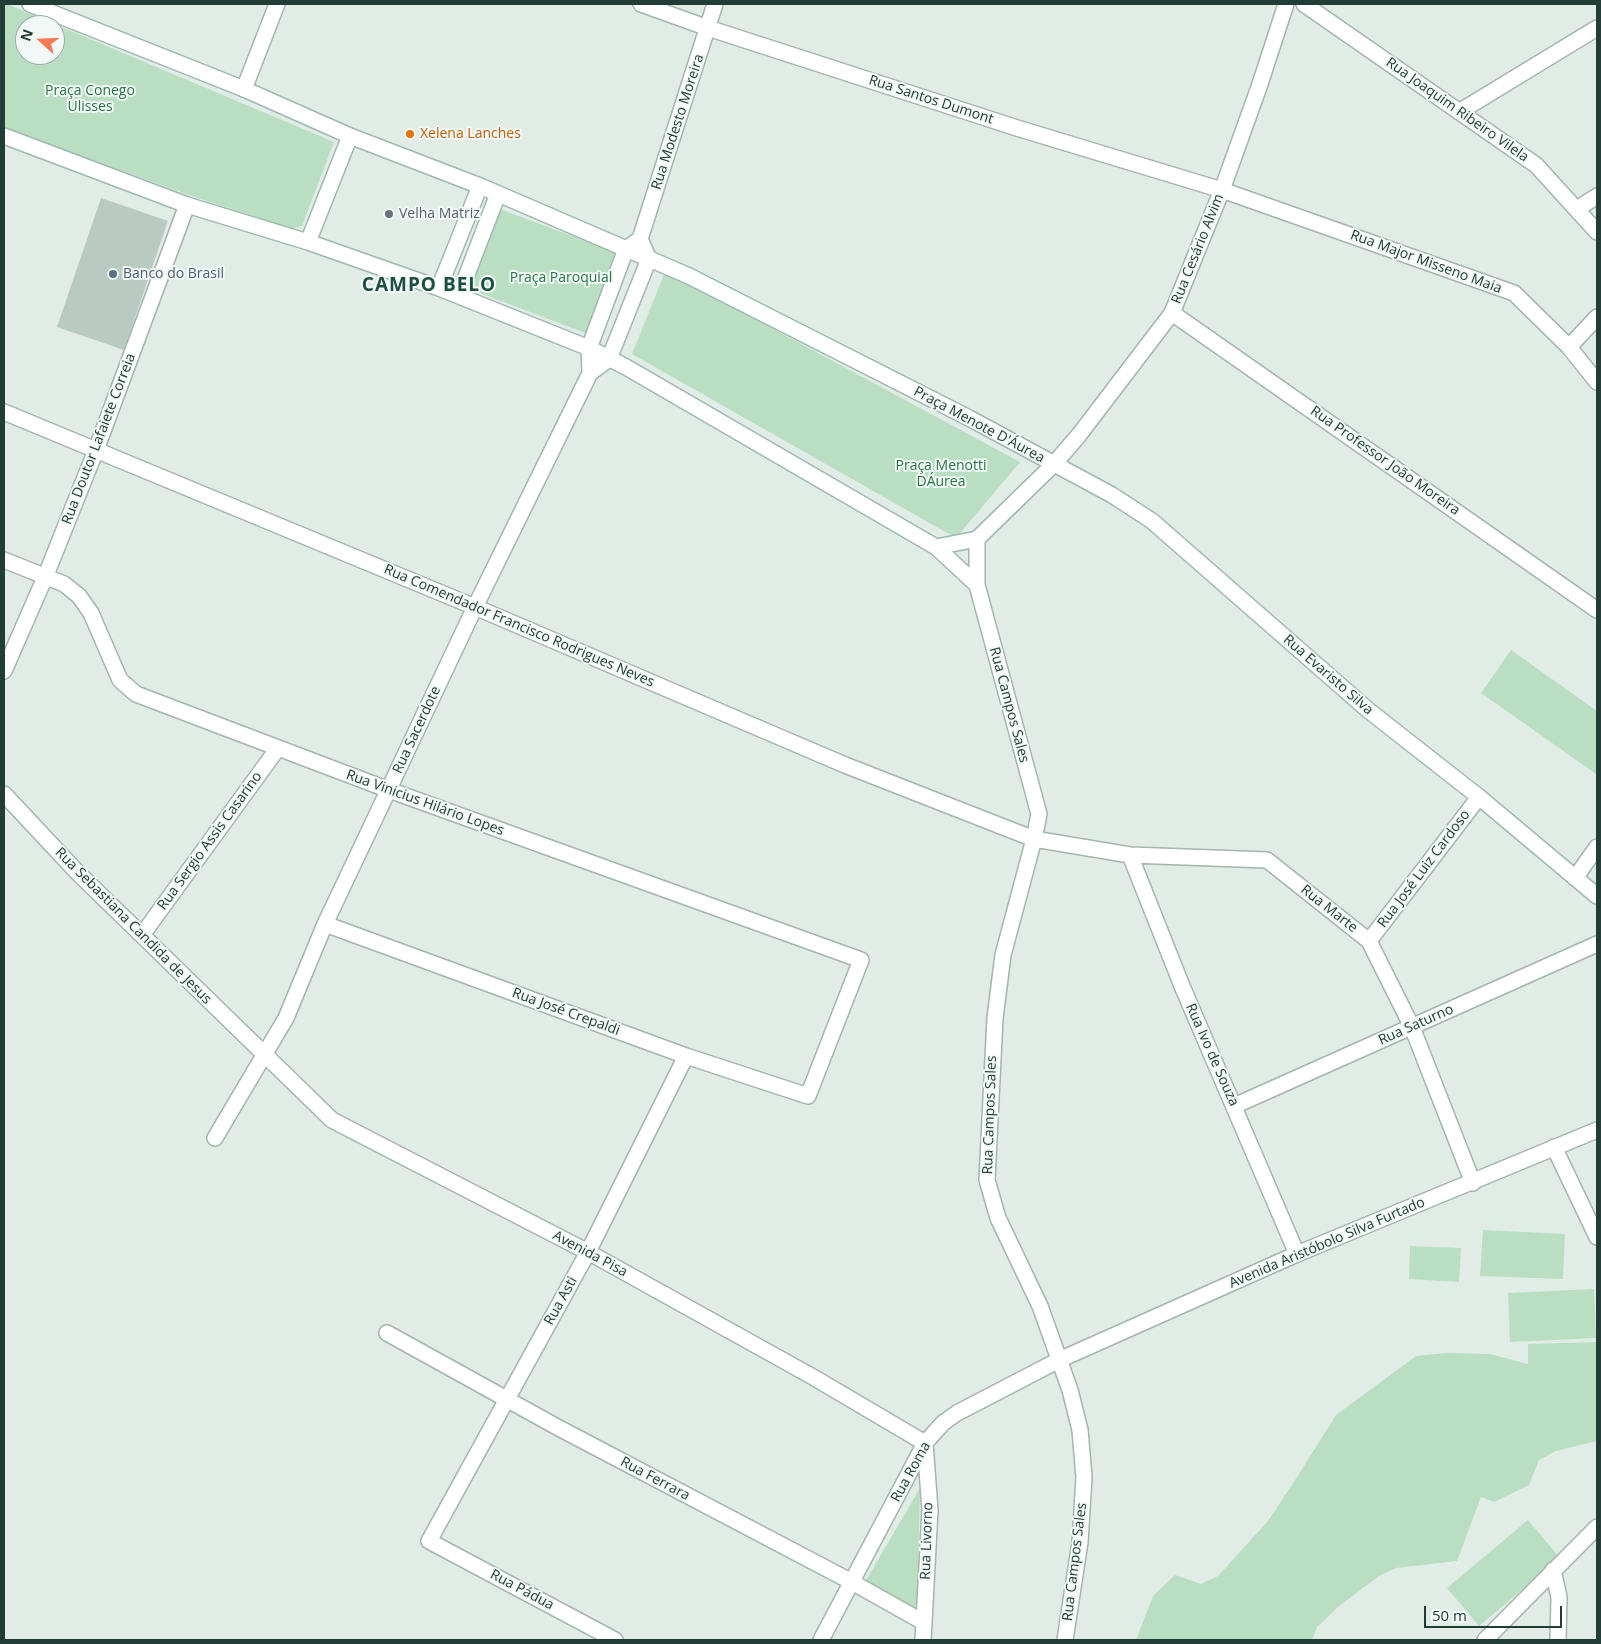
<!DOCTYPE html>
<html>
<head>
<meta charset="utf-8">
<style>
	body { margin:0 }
	#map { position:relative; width:1601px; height:1644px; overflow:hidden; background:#e1ece7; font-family:"Open Sans",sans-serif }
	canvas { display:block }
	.frame { position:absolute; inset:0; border:5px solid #213d35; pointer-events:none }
	.north { position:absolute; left:15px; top:15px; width:50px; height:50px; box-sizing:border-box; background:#f1f8f5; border:1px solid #9eada8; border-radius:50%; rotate:290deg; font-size:14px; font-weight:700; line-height:20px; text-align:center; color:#213d35 }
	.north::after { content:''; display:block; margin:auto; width:18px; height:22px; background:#f67a55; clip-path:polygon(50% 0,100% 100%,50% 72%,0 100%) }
	.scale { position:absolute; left:1424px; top:1606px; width:138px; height:22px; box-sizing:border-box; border:2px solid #213d35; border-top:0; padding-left:6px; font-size:15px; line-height:18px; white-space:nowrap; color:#213d35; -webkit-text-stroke:4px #f1f8f5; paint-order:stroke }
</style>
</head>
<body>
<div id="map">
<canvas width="1601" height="1644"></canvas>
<div class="frame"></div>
<div class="north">N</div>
<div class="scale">50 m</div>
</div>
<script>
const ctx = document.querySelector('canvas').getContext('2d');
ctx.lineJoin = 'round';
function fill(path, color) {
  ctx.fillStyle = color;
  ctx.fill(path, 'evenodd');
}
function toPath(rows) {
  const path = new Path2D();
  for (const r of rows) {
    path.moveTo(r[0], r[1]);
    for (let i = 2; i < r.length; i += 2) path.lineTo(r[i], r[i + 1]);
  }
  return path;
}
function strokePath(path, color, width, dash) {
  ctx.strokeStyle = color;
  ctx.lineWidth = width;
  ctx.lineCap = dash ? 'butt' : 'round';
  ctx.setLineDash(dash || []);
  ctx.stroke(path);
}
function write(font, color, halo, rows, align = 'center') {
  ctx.font = font + ' "Open Sans",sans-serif';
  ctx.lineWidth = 4;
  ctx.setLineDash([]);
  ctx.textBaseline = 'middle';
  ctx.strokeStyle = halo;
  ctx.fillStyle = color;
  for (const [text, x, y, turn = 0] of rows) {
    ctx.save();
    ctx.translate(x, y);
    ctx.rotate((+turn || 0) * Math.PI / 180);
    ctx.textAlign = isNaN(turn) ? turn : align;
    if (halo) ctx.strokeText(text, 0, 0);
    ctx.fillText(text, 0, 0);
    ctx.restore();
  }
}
fill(toPath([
	[4,4,7,4,334,142,302,226,292,229,189,195,4,128],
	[25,25,55,25,55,55,25,55],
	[497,208,618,253,588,334,467,288],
	[665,272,690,284,1020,462,956,538,632,354],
	[1511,650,1597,711,1597,772,1596,774,1481,693],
	[1483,1230,1565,1234,1563,1279,1480,1276],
	[1410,1246,1461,1248,1459,1282,1409,1279],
	[1594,1289,1596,1338,1510,1342,1508,1293],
	[1597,1342,1597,1441,1556,1451,1539,1460,1529,1485,1494,1502,1481,1497,1457,1561,1396,1568,1379,1576,1339,1606,1317,1627,1312,1640,1136,1640,1153,1596,1175,1575,1201,1584,1218,1576,1268,1521,1299,1474,1336,1415,1416,1356,1446,1353,1490,1354,1528,1364,1528,1344],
	[920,1488,917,1611,865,1582],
	[1528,1520,1560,1558,1479,1626,1447,1588]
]), '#b9dec2');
fill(toPath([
	[101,198,168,221,124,350,57,327]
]), '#b9cac2');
const minor = toPath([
	[1304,4,1536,165,1597,232],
	[244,89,277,4],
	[1459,112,1597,28],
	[1222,190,1514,293,1569,347,1597,382],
	[1577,209,1597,196],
	[1172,313,1597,610],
	[1569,347,1597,317],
	[590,373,589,348,626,249,640,239,715,4],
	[4,412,475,607,845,765,1034,839,1130,855,1267,860,1369,941,1412,1027,1473,1183],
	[4,560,64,584,79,596,91,613,120,680,136,694,389,790,861,960,808,1096,686,1056,325,924],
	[4,671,46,575,96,450,187,205],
	[4,794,78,873,332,1120,588,1252,813,1377,925,1443],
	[1130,855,1182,986,1297,1254],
	[1575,878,1597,847],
	[142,935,278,748],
	[1369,941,1479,797],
	[1234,1106,1597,944],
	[215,1138,286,1018,325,924,475,607,590,373,609,359,649,259,640,239],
	[1554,1147,1597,1237],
	[387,1333,557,1427,852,1582,923,1622],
	[1553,1570,1559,1597,1558,1640],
	[615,1640,429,1541,588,1252,686,1056],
	[821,1640,925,1443,943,1423,957,1413,1059,1360],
	[923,1640,930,1510,925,1443],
	[1485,1640,1597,1527]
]);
const tertiary = toPath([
	[641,4,708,28,1017,128,1222,190],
	[1054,464,1079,435,1172,313,1222,190,1259,87,1286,4],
	[977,539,977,585,1039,814,1034,839,1003,955,995,1018,987,1180,998,1218,1040,1306,1070,1390,1080,1430,1084,1477,1080,1542,1065,1640],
	[936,547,977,585],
	[1059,1360,1297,1254,1597,1130]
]);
const secondary = toPath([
	[30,4,244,89,350,136,480,186,689,276,969,418,1112,495,1152,521,1368,710,1479,797,1597,896],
	[4,136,187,205,308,242,439,288,589,348,626,367,936,547,977,539,1054,464],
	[308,242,350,136],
	[439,288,480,186],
	[459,295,498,194]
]);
strokePath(minor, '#a4b4ae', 18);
strokePath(tertiary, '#a4b4ae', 18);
strokePath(secondary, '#9fb8af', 18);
strokePath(minor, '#fff', 15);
strokePath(tertiary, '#fff', 15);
strokePath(secondary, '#fff', 15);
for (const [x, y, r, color] of [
	[410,134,5,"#e8710a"],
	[389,214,5,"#6b7280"],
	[113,274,5,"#5c6f8a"]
]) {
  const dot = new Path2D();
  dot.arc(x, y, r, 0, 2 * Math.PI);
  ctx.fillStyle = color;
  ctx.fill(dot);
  strokePath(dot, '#f1f8f5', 2);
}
write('14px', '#2a7546', '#f1f8f5', [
	["Praça Conego",90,91],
	["Ulisses",90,107],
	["Praça Paroquial",561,278],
	["Praça Menotti",941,466],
	["DÁurea",941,482]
]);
write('14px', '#213d35', '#f1f8f5', [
	["Rua Santos Dumont",931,100,18],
	["Rua Joaquim Ribeiro Vilela",1457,110,35],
	["Rua Modesto Moreira",678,122,-72],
	["Rua Cesário Alvim",1198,249,-68],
	["Rua Major Misseno Maia",1426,262,20],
	["Praça Menote D'Áurea",979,425,28],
	["Rua Doutor Lafaiete Correia",99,439,-69],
	["Rua Professor João Moreira",1385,461,35],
	["Rua Comendador Francisco Rodrigues Neves",519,626,23],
	["Rua Evaristo Silva",1328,675,41],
	["Rua Campos Sales",1009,705,75],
	["Rua Sacerdote",417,730,-65],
	["Rua Vinicius Hilário Lopes",425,803,20],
	["Rua Sergio Assis Casarino",210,841,-54],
	["Rua José Luiz Cardoso",1424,869,-53],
	["Rua Marte",1329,909,38],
	["Rua Sebastiana Candida de Jesus",133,926,45],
	["Rua José Crepaldi",566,1012,20],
	["Rua Saturno",1416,1025,-24],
	["Rua Ivo de Souza",1212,1055,66],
	["Rua Campos Sales",990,1115,-88],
	["Avenida Aristóbolo Silva Furtado",1327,1243,-23],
	["Avenida Pisa",590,1254,28],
	["Rua Asti",561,1301,-61],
	["Rua Roma",911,1472,-61],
	["Rua Ferrara",655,1479,28],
	["Rua Livorno",927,1541,-88],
	["Rua Campos Sales",1075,1562,-83],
	["Rua Pádua",522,1590,28]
]);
write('14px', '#c56008', '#f1f8f5', [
	["Xelena Lanches",420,134]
], 'left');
write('14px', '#5b616d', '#f1f8f5', [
	["Velha Matriz",399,214]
], 'left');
write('14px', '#4e5e75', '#f1f8f5', [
	["Banco do Brasil",123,274]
], 'left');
ctx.letterSpacing = '1px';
write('bold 19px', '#1c4f42', '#f1f8f5', [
	["CAMPO BELO",429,286]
]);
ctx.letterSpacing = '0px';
</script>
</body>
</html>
